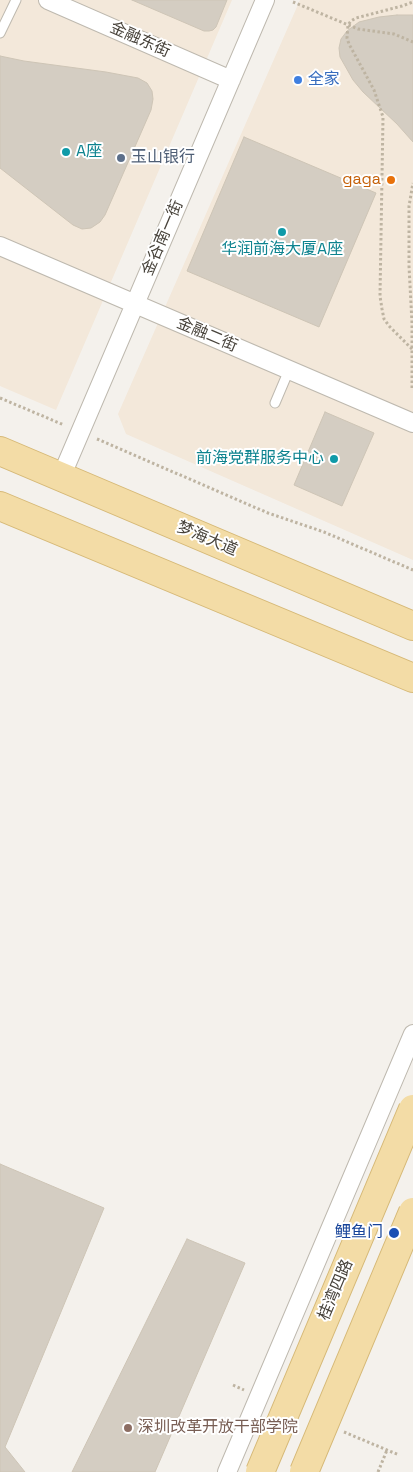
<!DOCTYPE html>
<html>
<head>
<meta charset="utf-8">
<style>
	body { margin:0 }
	canvas { display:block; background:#f4f1ec }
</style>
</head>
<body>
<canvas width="413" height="1472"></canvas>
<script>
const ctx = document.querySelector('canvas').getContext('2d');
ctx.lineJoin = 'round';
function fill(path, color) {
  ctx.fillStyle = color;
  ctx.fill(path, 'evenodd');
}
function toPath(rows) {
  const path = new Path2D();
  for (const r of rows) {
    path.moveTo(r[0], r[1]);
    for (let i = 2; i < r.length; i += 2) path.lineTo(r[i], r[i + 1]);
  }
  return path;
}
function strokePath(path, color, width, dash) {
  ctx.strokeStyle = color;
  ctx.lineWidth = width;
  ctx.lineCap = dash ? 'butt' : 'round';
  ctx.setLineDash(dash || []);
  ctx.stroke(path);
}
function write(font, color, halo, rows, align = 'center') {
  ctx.font = font + ' "Space Grotesk","Noto Sans SC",sans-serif';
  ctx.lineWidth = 4;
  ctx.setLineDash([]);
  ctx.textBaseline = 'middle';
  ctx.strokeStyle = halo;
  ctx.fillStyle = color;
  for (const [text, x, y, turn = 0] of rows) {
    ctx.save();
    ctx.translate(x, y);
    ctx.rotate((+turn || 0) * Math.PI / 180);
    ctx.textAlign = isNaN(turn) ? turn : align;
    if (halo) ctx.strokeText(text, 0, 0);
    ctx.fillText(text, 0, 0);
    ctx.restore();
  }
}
fill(toPath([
	[0,0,232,0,56,410,0,386],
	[300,0,413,0,413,560,126,434,118,414]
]), '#f3e8da');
const building = toPath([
	[132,0,227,0,216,27,213,30,209,31,204,31,132,0],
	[397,15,413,15,413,142,397,124,363,92,353,80,340,57,339,48,341,39,347,31,359,22,379,17,397,15],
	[0,56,24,61,106,72,138,78,147,83,152,91,153,99,151,110,105,215,100,222,91,228,82,229,73,225,0,168,0,56],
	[244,137,376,193,319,327,187,271,244,137],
	[325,412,374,433,342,506,294,485,325,412],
	[0,1164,104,1208,5,1447,25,1472,0,1472,0,1164],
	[187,1239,245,1263,155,1472,72,1472,187,1239]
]);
fill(building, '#d4cdc2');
strokePath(building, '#cec5b6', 1);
const lane = toPath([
	[0,33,16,0],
	[275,403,289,370]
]);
const street = toPath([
	[48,0,231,80],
	[0,246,413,423],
	[61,477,265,0],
	[227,1472,413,1034]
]);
const primary = toPath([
	[0,451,413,626],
	[0,506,413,678]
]);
strokePath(lane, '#beb9af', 11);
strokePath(street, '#beb9af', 20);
strokePath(primary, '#d6b977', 30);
strokePath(toPath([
	[293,2,358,29,394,34,413,42],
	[412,349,389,326,384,319,382,309,380,296,383,117,374,90,349,44,347,38,348,25,351,21,356,18,402,6,413,2],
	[412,388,412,323,409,266,409,206,413,183],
	[0,398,64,425],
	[97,439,268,513,324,532,413,570],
	[233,1385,244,1390],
	[344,1432,399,1455],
	[378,1472,387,1450]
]), '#beb4a2', 3, [2.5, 2.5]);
strokePath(lane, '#fff', 9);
strokePath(street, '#fff', 18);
strokePath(primary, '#f3dca6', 28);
const primaryBridge = toPath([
	[260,1472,413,1109],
	[304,1472,413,1212]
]);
strokePath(primaryBridge, '#d6b977', 30, []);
strokePath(primaryBridge, '#f3dca6', 28);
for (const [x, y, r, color] of [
	[298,80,5,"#3f7fe0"],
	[66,152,5,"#0f9aa8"],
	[121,158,5,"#5c6f8a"],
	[391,180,5,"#e8710a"],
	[282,232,5,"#0f9aa8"],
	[334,459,5,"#0f9aa8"],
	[394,1233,6,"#1a4fb4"],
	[128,1428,5,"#8d6e63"]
]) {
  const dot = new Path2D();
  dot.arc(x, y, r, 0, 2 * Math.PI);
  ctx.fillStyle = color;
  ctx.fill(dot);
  strokePath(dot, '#fff', 2);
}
write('16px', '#47423a', '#fff', [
	["金融东街",140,40,24],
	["金谷南一街",163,238,-67],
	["金融二街",207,335,23],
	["梦海大道",207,539,23],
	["桂湾四路",336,1290,-67]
]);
write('16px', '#366cbe', '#fff', [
	["全家",308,80]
], 'left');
write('16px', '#0d838f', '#fff', [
	["A座",76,152],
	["华润前海大厦A座",282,250,"center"],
	["前海党群服务中心",324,459,"right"]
], 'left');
write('16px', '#4e5e75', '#fff', [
	["玉山银行",131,158]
], 'left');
write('16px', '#c56008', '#fff', [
	["gaga",381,180]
], 'right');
write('16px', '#164399', '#fff', [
	["鲤鱼门",383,1233]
], 'right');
write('16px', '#785e54', '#fff', [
	["深圳改革开放干部学院",138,1428]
], 'left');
</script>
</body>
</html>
